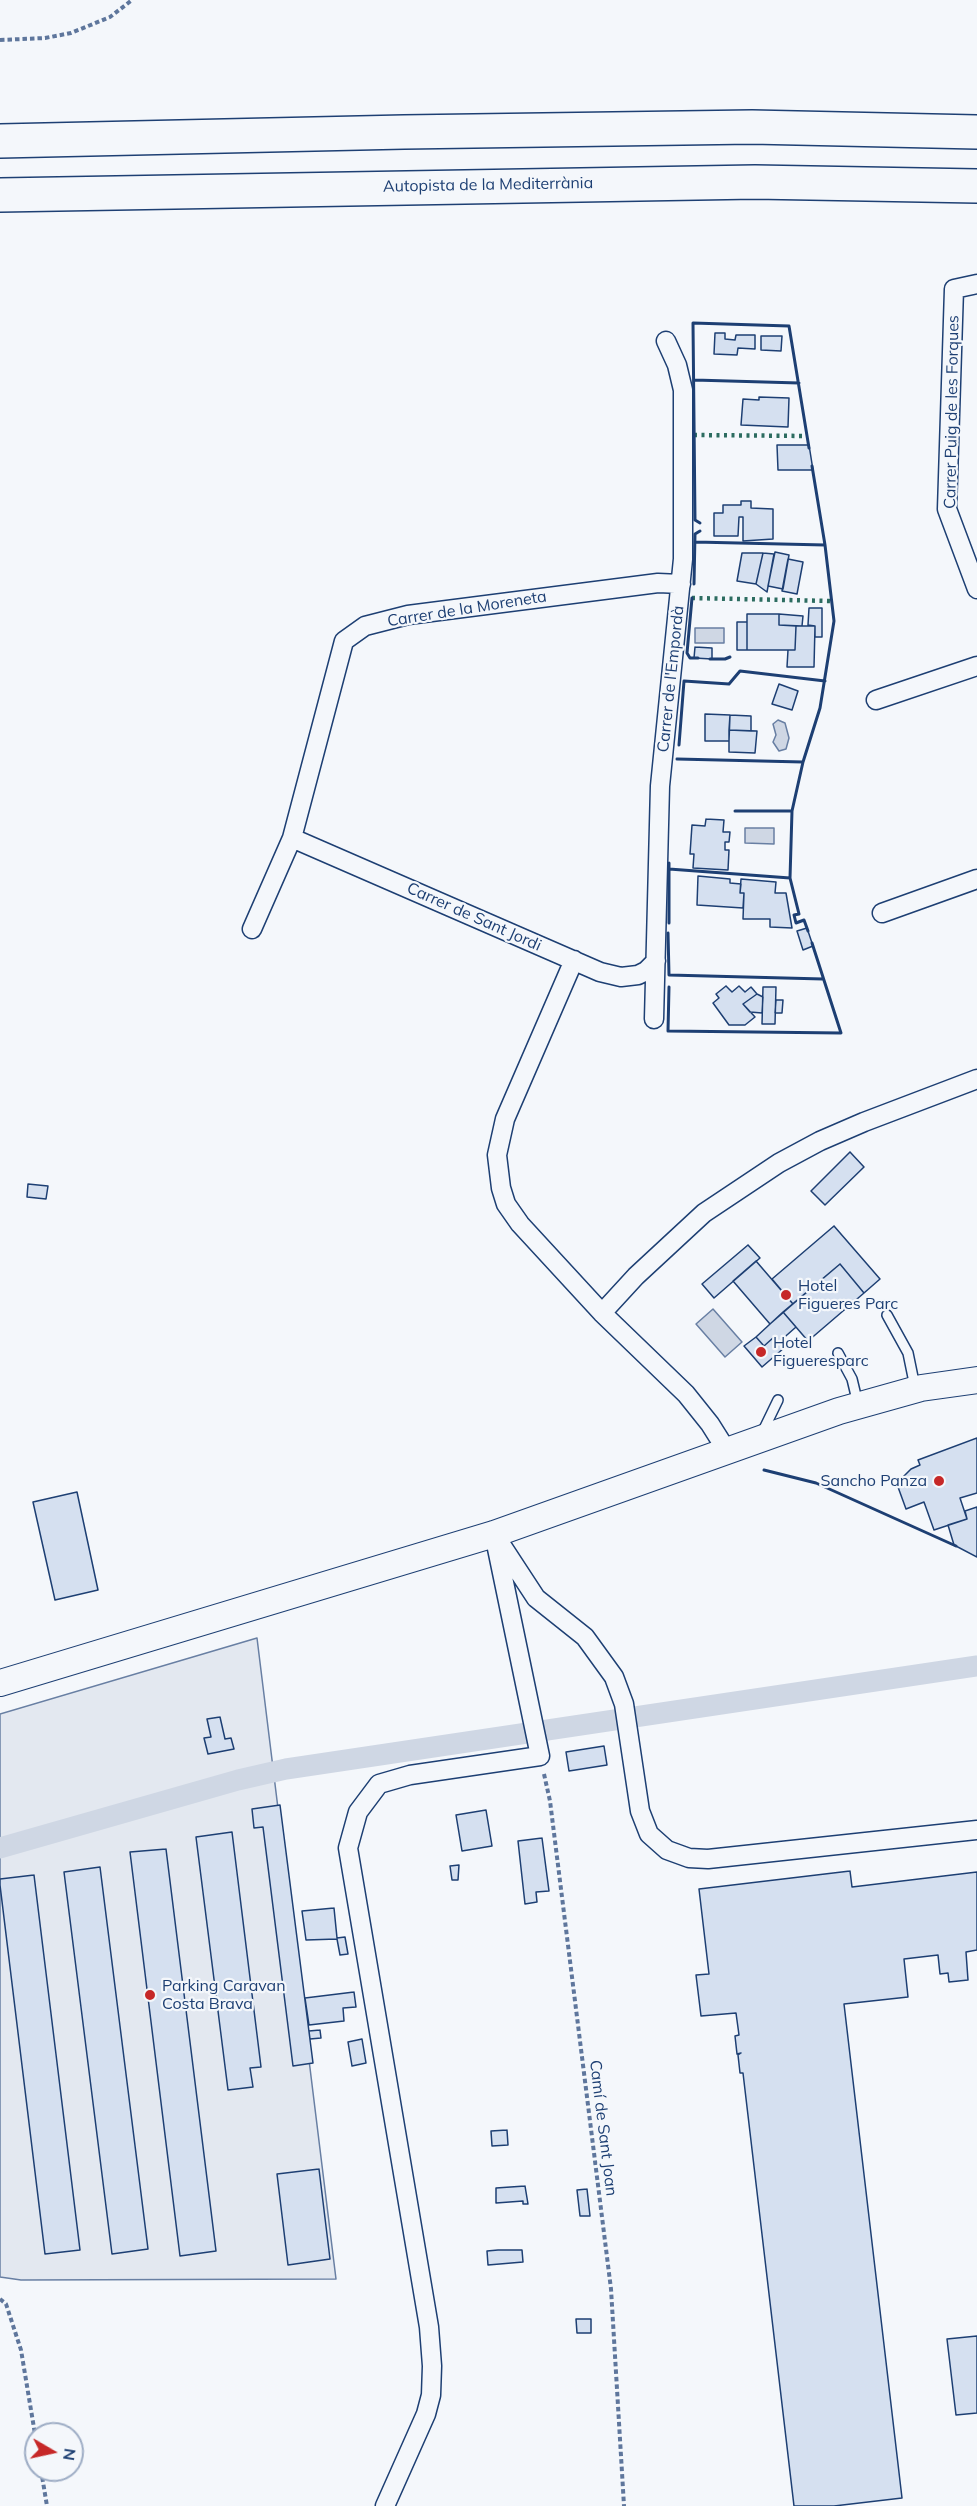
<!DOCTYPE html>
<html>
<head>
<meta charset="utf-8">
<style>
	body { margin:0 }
	#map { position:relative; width:977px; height:2506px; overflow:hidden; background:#f4f7fb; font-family:Mulish,sans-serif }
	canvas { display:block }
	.north { position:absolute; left:24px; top:2422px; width:60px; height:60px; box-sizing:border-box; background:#f4f7fb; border:2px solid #9eadc5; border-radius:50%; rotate:99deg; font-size:16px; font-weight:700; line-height:24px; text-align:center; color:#1d3f73 }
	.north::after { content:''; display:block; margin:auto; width:21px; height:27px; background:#c62828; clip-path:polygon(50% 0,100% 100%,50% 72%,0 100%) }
</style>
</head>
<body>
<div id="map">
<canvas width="977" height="2506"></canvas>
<div class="north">N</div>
</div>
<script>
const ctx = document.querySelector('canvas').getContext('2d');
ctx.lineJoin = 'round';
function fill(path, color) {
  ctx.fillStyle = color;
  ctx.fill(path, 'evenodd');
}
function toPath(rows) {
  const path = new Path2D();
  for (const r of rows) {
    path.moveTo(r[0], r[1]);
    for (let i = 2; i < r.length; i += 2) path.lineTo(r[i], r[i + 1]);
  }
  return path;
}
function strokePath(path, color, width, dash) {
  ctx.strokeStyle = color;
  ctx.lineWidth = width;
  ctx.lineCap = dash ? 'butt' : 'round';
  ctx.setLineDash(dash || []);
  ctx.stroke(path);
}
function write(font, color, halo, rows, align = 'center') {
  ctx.font = font + ' Mulish,sans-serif';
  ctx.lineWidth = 4.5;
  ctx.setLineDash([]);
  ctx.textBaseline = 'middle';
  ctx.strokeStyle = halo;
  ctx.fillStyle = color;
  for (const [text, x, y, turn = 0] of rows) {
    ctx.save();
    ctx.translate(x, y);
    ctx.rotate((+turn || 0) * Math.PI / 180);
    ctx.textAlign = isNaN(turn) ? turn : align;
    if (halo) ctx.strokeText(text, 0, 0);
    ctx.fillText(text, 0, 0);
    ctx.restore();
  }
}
const parking = toPath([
	[257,1638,336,2279,21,2280,0,2277,0,1714,257,1638]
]);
fill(parking, '#e3e8f0');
strokePath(parking, '#687fa3', 1.5);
const water = toPath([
	[695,628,724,628,724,643,695,643,695,628],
	[778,720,785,723,789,738,786,749,779,751,773,742,776,735,773,724,778,720],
	[745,828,774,828,774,844,745,843,745,828],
	[713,1309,742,1342,725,1357,696,1324,713,1309]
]);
fill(water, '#cfd7e4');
strokePath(water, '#687fa3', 1.5);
strokePath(toPath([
	[0,1848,238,1780,286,1769,977,1666]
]), '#cfd7e4', 21);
const building = toPath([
	[715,333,725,333,725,339,735,340,736,335,755,335,755,349,738,348,737,355,714,354,715,333],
	[761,336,782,336,781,351,761,350,761,336],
	[759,397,789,398,788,427,741,425,743,399,759,400,759,397],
	[777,445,809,445,813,470,778,470,777,445],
	[741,501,751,501,751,508,773,509,773,539,743,541,743,517,739,517,738,536,714,536,714,513,723,513,723,505,741,505,741,501],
	[775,552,789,555,783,589,768,586,775,552],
	[742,553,763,553,756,584,737,581,742,553],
	[763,553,774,554,767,592,756,584,763,553],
	[788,559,803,562,797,594,782,591,788,559],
	[809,608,822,608,822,637,815,637,815,626,808,625,809,608],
	[747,614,779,614,779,625,796,626,795,650,747,650,747,614],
	[779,614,803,616,802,626,779,625,779,614],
	[737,622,747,622,747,650,737,650,737,622],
	[796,626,815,626,814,667,787,667,788,650,795,650,796,626],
	[695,647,712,648,712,659,694,658,695,647],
	[779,684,798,691,792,710,772,704,779,684],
	[705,714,730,715,729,741,705,741,705,714],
	[730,715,751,716,751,731,729,730,730,715],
	[729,730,757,731,755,753,729,752,729,730],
	[706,819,724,820,723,832,730,832,729,842,725,842,725,850,729,850,728,870,693,868,694,854,690,854,692,825,705,826,706,819],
	[698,876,730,879,730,883,741,884,740,893,744,893,743,908,697,905,698,876],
	[741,879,776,882,775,893,786,893,792,928,770,927,770,919,743,919,744,893,740,893,741,879],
	[807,928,813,946,803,950,797,931,807,928],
	[726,986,732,992,739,986,745,992,751,987,757,994,743,1004,755,1017,745,1025,729,1025,713,1003,719,998,716,994,726,986],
	[763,987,776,987,775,1024,762,1024,763,987],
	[757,994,763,997,762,1013,750,1012,743,1004,757,994],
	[776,1000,783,1000,782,1013,775,1013,776,1000],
	[850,1152,864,1167,825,1205,811,1191,850,1152],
	[28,1184,48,1186,46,1199,27,1197,28,1184],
	[834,1226,880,1279,864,1293,840,1264,793,1304,772,1279,834,1226],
	[748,1245,760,1258,714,1298,702,1284,748,1245],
	[756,1261,793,1304,770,1324,733,1281,756,1261],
	[840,1264,864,1293,808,1341,783,1312,840,1264],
	[783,1312,796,1327,779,1342,774,1337,764,1346,756,1337,783,1312],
	[756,1337,764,1346,774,1337,784,1348,762,1367,744,1346,756,1337],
	[977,1438,977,1493,960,1498,967,1519,934,1530,924,1502,906,1509,898,1487,904,1476,911,1469,920,1465,918,1460,977,1438],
	[77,1492,98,1590,55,1600,33,1502,77,1492],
	[977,1507,977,1557,954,1545,948,1525,967,1519,965,1511,977,1507],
	[220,1717,225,1739,231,1738,234,1749,208,1754,204,1738,211,1737,207,1719,220,1717],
	[604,1746,607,1765,569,1771,566,1752,604,1746],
	[280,1805,313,2063,293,2066,263,1827,254,1828,252,1809,280,1805],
	[486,1810,492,1846,462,1851,456,1815,486,1810],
	[232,1832,261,2067,250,2068,253,2087,228,2090,196,1837,232,1832],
	[542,1838,549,1891,536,1892,537,1902,525,1904,518,1841,542,1838],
	[166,1849,216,2251,180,2256,130,1852,166,1849],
	[459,1865,458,1880,452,1880,450,1866,459,1865],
	[100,1867,148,2249,112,2254,64,1872,100,1867],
	[850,1871,852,1887,977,1872,977,1950,966,1952,968,1980,949,1982,948,1973,940,1974,938,1955,904,1959,908,1997,844,2004,902,2498,834,2506,794,2506,743,2073,740,2073,738,2055,741,2053,737,2054,735,2036,739,2035,736,2013,701,2016,696,1975,709,1974,699,1889,850,1871],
	[34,1875,80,2250,45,2254,0,1885,0,1879,34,1875],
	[334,1908,337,1938,345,1937,348,1954,340,1955,337,1939,306,1940,302,1911,334,1908],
	[354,1992,356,2007,343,2008,344,2021,309,2025,305,1998,354,1992],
	[320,2030,321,2038,310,2039,309,2031,320,2030],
	[362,2039,366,2063,352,2066,348,2042,362,2039],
	[507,2130,508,2145,492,2146,491,2131,507,2130],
	[319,2169,330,2259,288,2265,277,2174,319,2169],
	[525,2186,528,2204,523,2204,523,2201,496,2203,496,2188,525,2186],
	[587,2189,590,2216,580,2216,577,2190,587,2189],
	[498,2250,522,2250,523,2262,488,2265,487,2251,498,2250],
	[576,2319,591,2319,591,2333,577,2333,576,2319],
	[977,2336,977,2413,956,2415,947,2339,977,2336]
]);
fill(building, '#d5e0f0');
strokePath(building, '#1d3f73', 1.5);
const service = toPath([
	[887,1315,908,1353,915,1387],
	[838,1353,852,1379,858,1404],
	[762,1433,778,1400]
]);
const minor = toPath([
	[977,284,954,289,947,509,977,589],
	[876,700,977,666],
	[292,838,600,972,621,977,638,975,646,971,656,961],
	[882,913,977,879],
	[252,929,292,838,344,641,365,626,408,615,658,583,681,584],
	[574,960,505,1119,497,1155,501,1188,506,1204,520,1224,602,1313,686,1394,710,1424,727,1451],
	[654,1019,660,786,683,559,683,390,677,365,666,341],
	[602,1313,636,1276,704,1213,779,1163,820,1141,864,1122,977,1079],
	[500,1543,536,1598,585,1637,614,1677,624,1704,640,1811,649,1834,667,1850,689,1858,708,1859,977,1830],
	[385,2506,426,2414,431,2395,432,2366,429,2327,348,1848,358,1812,379,1784,410,1775,540,1756,494,1534]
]);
const secondary = toPath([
	[0,1683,494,1534,839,1411,921,1388,977,1380]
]);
const motorway = toPath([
	[0,141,404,132,752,127,977,132],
	[0,195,755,182,977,186]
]);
strokePath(service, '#1d3f73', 12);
strokePath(minor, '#1d3f73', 21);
strokePath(secondary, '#1d3f73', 28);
strokePath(motorway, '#1d3f73', 36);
strokePath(toPath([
	[0,40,45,38,71,33,110,17,132,0],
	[544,1774,550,1801,611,2289,624,2506],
	[0,2299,6,2304,21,2350,36,2440],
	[41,2470,47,2506]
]), '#5e769c', 4, [4.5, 3]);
strokePath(service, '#f4f7fb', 9);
strokePath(minor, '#f4f7fb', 18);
strokePath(secondary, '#f4f7fb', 26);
strokePath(motorway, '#f4f7fb', 33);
strokePath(toPath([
	[694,435,807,436],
	[692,598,831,601]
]), '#2c6c60', 4.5, [3, 4.5]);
strokePath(toPath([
	[694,380,799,383],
	[700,523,695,520,693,323,789,326,809,448],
	[695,542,825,545],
	[694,584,695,534,700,531],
	[692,598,687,653,690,658,698,658],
	[710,659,725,659,730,657],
	[679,745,684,681,729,684,740,671,825,681],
	[677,759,803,762,820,708,834,621,825,545,812,466],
	[735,811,792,811,803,762],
	[792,811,790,878,799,914,794,915,796,923,804,920,808,931],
	[669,863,669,869,790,878],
	[669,869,669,923],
	[668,933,669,975,823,979],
	[669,987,668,1031,841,1033,812,943],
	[764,1470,816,1483,956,1546]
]), '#1d3f73', 3);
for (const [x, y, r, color] of [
	[786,1295,6,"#c62828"],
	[761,1352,6,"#c62828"],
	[939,1481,6,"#c62828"],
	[150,1995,6,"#c62828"]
]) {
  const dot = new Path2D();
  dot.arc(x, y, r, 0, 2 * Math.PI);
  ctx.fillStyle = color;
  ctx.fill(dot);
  strokePath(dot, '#f4f7fb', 2);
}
write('16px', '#1d3f73', '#f4f7fb', [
	["Autopista de la Mediterrània",488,185,-1],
	["Carrer Puig de les Forques",952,412,-89],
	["Carrer de la Moreneta",467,609,-9],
	["Carrer de l'Empordà",671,679,-84],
	["Carrer de Sant Jordi",474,917,24],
	["Camí de Sant Joan",603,2128,83]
]);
write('16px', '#1d3f73', '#f4f7fb', [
	["Hotel",798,1286],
	["Figueres Parc",798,1304],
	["Hotel",773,1343],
	["Figueresparc",773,1361],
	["Sancho Panza",927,1481,"right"],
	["Parking Caravan",162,1986],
	["Costa Brava",162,2004]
], 'left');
</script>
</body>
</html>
